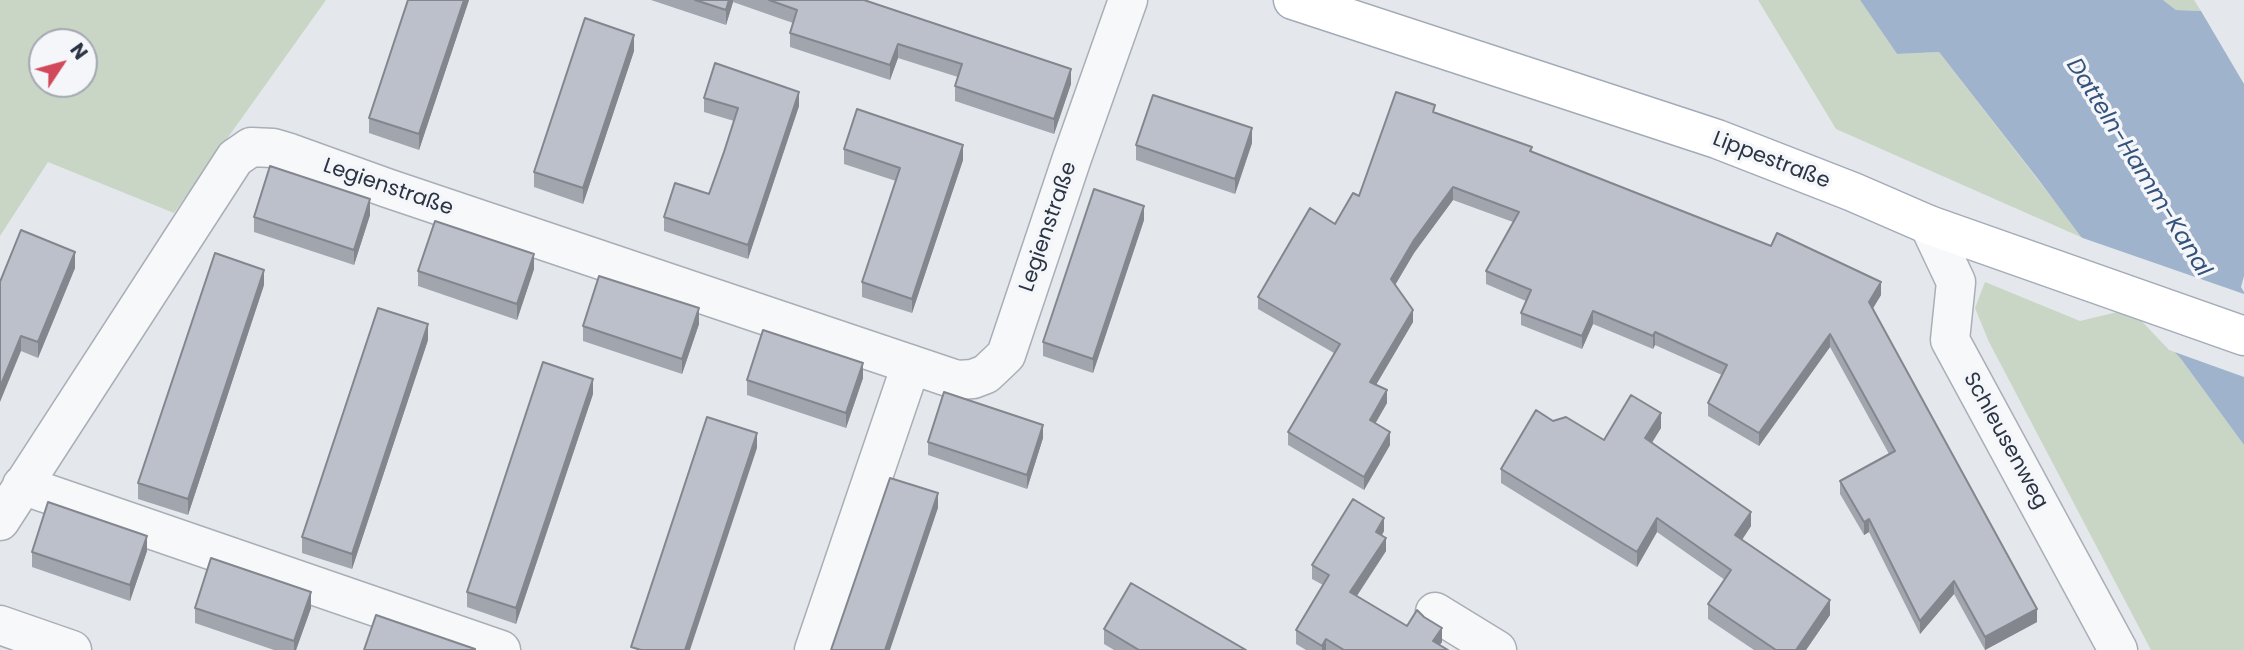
<!DOCTYPE html>
<html>
<head>
<meta charset="utf-8">
<style>
	body { margin:0 }
	#map { position:relative; width:2244px; height:650px; overflow:hidden; background:#e4e7ec; font-family:Poppins,sans-serif }
	canvas { display:block }
	.north { position:absolute; left:28px; top:28px; width:70px; height:70px; box-sizing:border-box; background:#f4f6f9; border:2px solid #a4a8b1; border-radius:50%; rotate:54deg; font-size:19px; font-weight:700; line-height:28px; text-align:center; color:#2b3445 }
	.north::after { content:''; display:block; margin:auto; width:24px; height:32px; background:#d1495b; clip-path:polygon(50% 0,100% 100%,50% 72%,0 100%) }
</style>
</head>
<body>
<div id="map">
<canvas width="2244" height="650"></canvas>
<div class="north">N</div>
</div>
<script>
const ctx = document.querySelector('canvas').getContext('2d');
ctx.lineJoin = 'round';
function fill(path, color) {
  ctx.fillStyle = color;
  ctx.fill(path, 'evenodd');
}
function toPath(rows) {
  const path = new Path2D();
  for (const r of rows) {
    path.moveTo(r[0], r[1]);
    for (let i = 2; i < r.length; i += 2) path.lineTo(r[i], r[i + 1]);
  }
  return path;
}
function strokePath(path, color, width, dash) {
  ctx.strokeStyle = color;
  ctx.lineWidth = width;
  ctx.lineCap = dash ? 'butt' : 'round';
  ctx.setLineDash(dash || []);
  ctx.stroke(path);
}
function write(font, color, halo, rows, align = 'center') {
  ctx.font = font + ' Poppins,sans-serif';
  ctx.lineWidth = 7;
  ctx.setLineDash([]);
  ctx.textBaseline = 'middle';
  ctx.strokeStyle = halo;
  ctx.fillStyle = color;
  for (const [text, x, y, turn = 0] of rows) {
    ctx.save();
    ctx.translate(x, y);
    ctx.rotate((+turn || 0) * Math.PI / 180);
    ctx.textAlign = isNaN(turn) ? turn : align;
    if (halo) ctx.strokeText(text, 0, 0);
    ctx.fillText(text, 0, 0);
    ctx.restore();
  }
}
fill(toPath([
	[0,0,326,0,174,213,48,162,0,236],
	[42,42,84,42,84,84,42,84],
	[1758,0,1860,0,1897,54,1939,52,2083,238,1836,129],
	[2163,0,2194,0,2201,11,2176,10],
	[1985,282,2080,321,2134,308,2181,359,2244,445,2244,650,2151,650,1989,342,1975,308]
]), '#c9d6c5');
fill(toPath([
	[1860,0,2163,0,2176,10,2201,11,2244,84,2244,276,2241,287,2244,292,2244,445,2181,359,2134,308,2038,179,1939,52,1897,54]
]), '#9fb4cc');
fill(toPath([
	[2077,236,2244,294,2244,377,2169,350,2131,310]
]), '#e4e7ec');
const minor = toPath([
	[1929,225,1956,282,1950,340,2118,650],
	[22,485,501,650],
	[0,521,235,158,251,147,273,148,290,153,387,188,957,380,973,379,986,374,1006,355,1072,158,1128,0],
	[1435,612,1497,650],
	[0,625,72,650],
	[814,650,911,365]
]);
const major = toPath([
	[1293,0,1717,139,1853,192,1929,225,2244,336]
]);
strokePath(minor, '#a9aeb7', 41);
strokePath(major, '#a3abb8', 41);
strokePath(minor, '#f7f8fa', 38);
strokePath(major, '#fff', 38);
fill(toPath([
	[408,0,469,0,419,150,369,133,369,118],
	[651,0,864,0,1071,84,1054,134,955,101,955,86,958,77,898,58,890,80,790,47,790,33,793,23,733,2,726,25],
	[634,51,583,204,534,187,534,172],
	[704,98,799,106,748,259,664,231,664,217,709,194,734,121,704,112],
	[1435,112,1881,295,1873,308,2037,622,1985,650,1954,594,1920,634,1869,532,1864,535,1840,494,1840,481,1889,454,1830,347,1759,446,1708,416,1708,403,1722,375,1655,345,1653,349,1593,324,1582,349,1521,325,1521,313,1526,301,1486,284,1486,271,1513,222,1453,200,1414,253,1395,285,1413,322,1376,385,1387,403,1375,423,1390,445,1364,490,1288,445,1288,432,1334,353,1258,309,1258,297,1335,224,1359,196],
	[1252,143,1235,194,1136,160,1136,145],
	[844,149,963,160,912,313,862,297,862,282,896,181,844,164],
	[370,215,354,265,254,232,254,217],
	[1144,220,1093,373,1043,356,1043,342],
	[75,268,38,358,21,351,0,282],
	[534,269,517,320,418,286,418,271],
	[264,285,188,515,138,499,138,483],
	[699,324,682,374,583,341,583,326],
	[428,340,352,569,302,553,302,537],
	[863,378,846,428,747,395,747,380],
	[593,394,516,624,467,607,467,592],
	[1553,421,1604,440,1661,428,1652,443,1751,526,1742,540,1830,615,1806,650,1754,650,1708,619,1708,604,1725,580,1657,532,1637,567,1501,483,1501,469],
	[1043,438,1027,489,928,455,928,442],
	[1384,531,1382,535,1386,551,1357,596,1407,626,1442,642,1439,645,1448,650,1306,650,1296,644,1296,630,1323,585,1312,579,1312,565],
	[147,551,130,601,32,567,32,552],
	[195,608,311,608,296,650,274,650,195,623],
	[1104,629,1246,650,1114,650,1104,644]
]), '#a1a5ae');
fill(toPath([
	[464,0,469,0,419,150,419,134],
	[729,0,733,0,733,2,726,25,726,10],
	[634,35,634,51,583,204,583,188],
	[898,44,898,58,890,80,890,65],
	[1071,69,1071,84,1054,134,1054,119],
	[799,92,799,106,748,259,748,245],
	[1252,128,1252,143,1235,194,1235,179],
	[963,145,963,160,912,313,912,299],
	[1453,187,1453,200,1414,253,1391,292,1391,279,1414,240],
	[370,199,370,215,354,265,354,250],
	[1144,206,1144,220,1093,373,1093,359],
	[75,252,75,268,38,358,38,342],
	[534,254,534,269,517,320,517,304],
	[264,270,264,285,188,515,188,499],
	[1881,282,1881,295,1869,315,1869,302],
	[699,308,699,324,682,374,682,359],
	[1413,310,1413,322,1370,395,1370,382],
	[1593,311,1593,324,1582,349,1582,336],
	[428,324,428,340,352,569,352,554],
	[1655,332,1655,345,1653,349,1653,336],
	[1830,334,1830,347,1759,446,1759,433],
	[21,336,21,351,0,402,0,387],
	[863,363,863,378,846,428,846,413],
	[593,379,593,394,516,624,516,608],
	[1387,390,1387,403,1370,433,1370,420],
	[1661,413,1661,428,1645,453,1645,438],
	[1043,425,1043,438,1027,489,1027,475],
	[1390,432,1390,445,1364,490,1364,477],
	[757,433,757,448,690,650,685,650],
	[938,493,938,508,890,650,885,650],
	[1751,512,1751,526,1735,550,1735,535],
	[1384,518,1384,531,1376,546,1376,532],
	[1657,518,1657,532,1637,567,1637,552],
	[1869,519,1869,532,1864,535,1864,522],
	[147,536,147,551,130,601,130,585],
	[1386,538,1386,551,1350,606,1350,592],
	[1954,581,1954,594,1920,634,1920,621],
	[311,592,311,608,296,650,294,650,294,641],
	[1830,600,1830,615,1806,650,1796,650],
	[2037,609,2037,622,1985,650,1985,637],
	[1442,628,1442,642,1436,650,1433,641],
	[1326,639,1326,650,1322,650,1322,646]
]), '#83868d');
const building = toPath([
	[408,0,464,0,419,134,369,118,408,0],
	[695,0,729,0,726,10,695,0],
	[769,0,864,0,1071,69,1054,119,955,86,962,64,898,44,890,65,790,33,797,10,769,0],
	[585,18,634,35,583,188,534,172,585,18],
	[715,63,799,92,748,245,664,217,675,183,709,194,724,152,738,108,704,98,715,63],
	[1396,92,1435,105,1433,112,1532,147,1530,151,1771,246,1777,233,1881,282,1869,302,2037,609,1985,637,1954,581,1920,621,1869,519,1864,522,1840,481,1895,451,1830,334,1759,433,1708,403,1727,365,1655,332,1653,336,1593,311,1582,336,1521,313,1531,290,1486,271,1519,212,1453,187,1414,240,1391,279,1413,310,1370,382,1387,390,1370,420,1390,432,1364,477,1288,432,1340,344,1258,297,1310,208,1335,224,1353,193,1359,196,1396,92],
	[1153,95,1252,128,1235,179,1136,145,1153,95],
	[857,109,963,145,912,299,862,282,900,168,844,149,857,109],
	[270,166,370,199,354,250,254,217,270,166],
	[1094,189,1144,206,1093,359,1043,342,1094,189],
	[435,221,534,254,517,304,418,271,435,221],
	[21,230,75,252,38,342,21,336,0,387,0,282,21,230],
	[215,253,264,270,188,499,138,483,215,253],
	[599,276,699,308,682,359,583,326,599,276],
	[378,308,428,324,352,554,302,537,378,308],
	[763,330,863,363,846,413,747,380,763,330],
	[543,362,593,379,516,608,467,592,543,362],
	[944,392,1043,425,1027,475,928,442,944,392],
	[1631,395,1661,413,1645,438,1751,512,1735,535,1830,600,1796,650,1776,650,1708,604,1731,570,1657,518,1637,552,1501,469,1536,410,1553,421,1566,417,1604,440,1631,395],
	[707,417,757,433,685,650,641,650,631,647,707,417],
	[890,478,938,493,885,650,831,650,890,478],
	[1353,499,1384,518,1376,532,1386,538,1350,592,1407,626,1417,610,1424,617,1442,628,1433,641,1448,650,1344,650,1326,639,1322,646,1296,630,1329,575,1312,565,1353,499],
	[48,502,147,536,130,585,32,552,48,502],
	[211,558,311,592,294,641,195,608,211,558],
	[1131,583,1246,650,1139,650,1104,629,1131,583],
	[376,615,475,649,475,650,364,650,376,615]
]);
fill(building, '#bbc0ca');
strokePath(building, '#83868d', 2);
write('21px', '#2b3445', '#f4f6f9', [
	["Lippestraße",1771,161,21],
	["Legienstraße",388,188,19],
	["Legienstraße",1049,227,-71],
	["Schleusenweg",2005,441,61]
]);
write('italic 23px', '#34527a', '#f4f6f9', [
	["Datteln-Hamm-Kanal",2138,168,58]
]);
</script>
</body>
</html>
